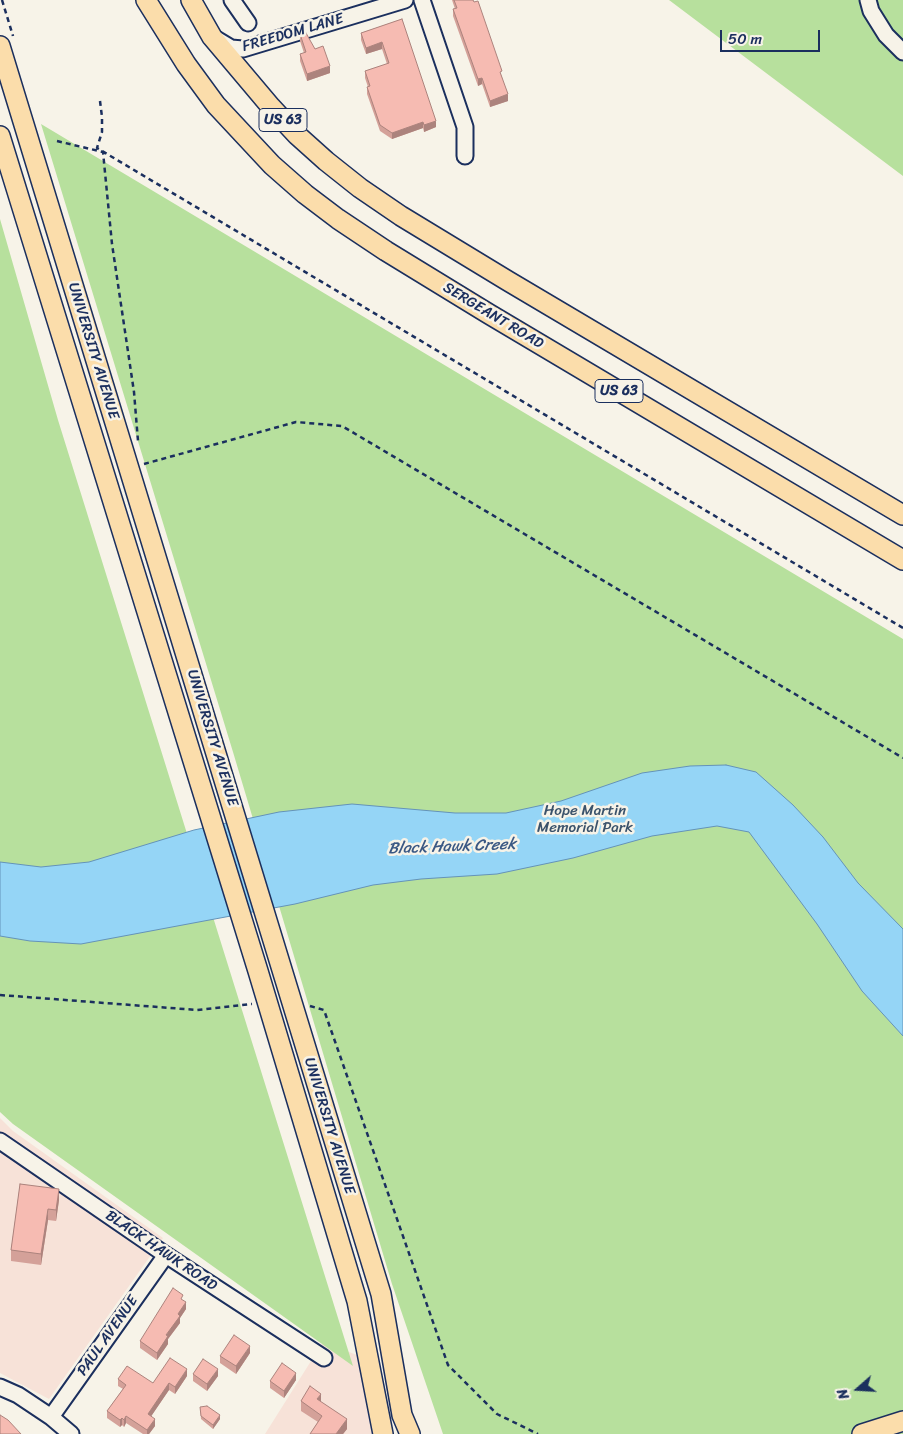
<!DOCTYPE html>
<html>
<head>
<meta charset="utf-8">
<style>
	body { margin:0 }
	#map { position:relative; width:903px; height:1434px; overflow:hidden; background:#f7f3e8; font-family:Sriracha,sans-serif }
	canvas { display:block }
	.north { position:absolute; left:833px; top:1364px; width:50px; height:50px; -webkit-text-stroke:4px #f7f3e8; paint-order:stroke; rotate:251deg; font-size:14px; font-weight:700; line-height:20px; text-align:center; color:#1b2f5e }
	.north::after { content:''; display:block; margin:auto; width:18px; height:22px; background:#1b2f5e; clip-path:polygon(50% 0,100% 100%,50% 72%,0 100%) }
	.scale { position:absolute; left:720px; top:30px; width:100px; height:22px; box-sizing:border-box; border:2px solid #1b2f5e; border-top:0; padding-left:6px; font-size:15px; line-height:18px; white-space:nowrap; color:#1b2f5e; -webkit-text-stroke:4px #f7f3e8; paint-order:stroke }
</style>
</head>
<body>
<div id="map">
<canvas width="903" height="1434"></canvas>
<div class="north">N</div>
<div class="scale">50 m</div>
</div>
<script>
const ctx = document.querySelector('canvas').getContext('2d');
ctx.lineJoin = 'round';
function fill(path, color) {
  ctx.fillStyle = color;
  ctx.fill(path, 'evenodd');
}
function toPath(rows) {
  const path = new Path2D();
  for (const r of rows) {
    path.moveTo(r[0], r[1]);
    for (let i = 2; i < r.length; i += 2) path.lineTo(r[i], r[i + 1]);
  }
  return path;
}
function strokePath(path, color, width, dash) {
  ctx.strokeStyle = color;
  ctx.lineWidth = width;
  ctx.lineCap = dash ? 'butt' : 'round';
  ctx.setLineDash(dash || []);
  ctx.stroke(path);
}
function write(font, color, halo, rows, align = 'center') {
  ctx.font = font + ' Sriracha,sans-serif';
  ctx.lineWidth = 5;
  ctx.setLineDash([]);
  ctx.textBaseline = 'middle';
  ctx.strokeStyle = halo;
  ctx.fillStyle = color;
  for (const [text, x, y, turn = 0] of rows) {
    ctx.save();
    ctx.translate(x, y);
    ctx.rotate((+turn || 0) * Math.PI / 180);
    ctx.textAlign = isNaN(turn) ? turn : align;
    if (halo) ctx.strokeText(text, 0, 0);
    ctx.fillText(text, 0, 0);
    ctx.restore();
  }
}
fill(toPath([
	[0,1118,13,1131,163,1238,49,1399,0,1373],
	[323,1342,357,1355,382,1434,265,1434]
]), '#f7e2d8');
fill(toPath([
	[669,0,903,0,903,176],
	[41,124,903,639,903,1434,443,1434,392,1284,233,752],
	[0,219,58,420,353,1366,13,1124,0,1112]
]), '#b7e09d');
const water = toPath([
	[726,765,756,772,793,805,823,837,858,883,903,929,903,1036,862,991,817,924,749,832,717,826,652,836,573,858,497,874,421,879,373,885,295,904,81,944,30,941,0,936,0,862,41,867,89,862,194,830,279,812,352,804,455,813,506,813,561,801,642,773,690,766,726,765]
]);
fill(water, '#95d5f6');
strokePath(water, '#6493b9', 1);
const minor = toPath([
	[232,0,248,23],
	[422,0,465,127,465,156],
	[868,0,871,11,886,35,903,52],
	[216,39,231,48,243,49,405,0],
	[0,1141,166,1255,324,1358],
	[0,1387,18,1395,51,1417,71,1434],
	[51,1417,166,1255]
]);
const major = toPath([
	[146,0,186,64,216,105,272,165,305,194,338,219,386,251,489,314,903,560],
	[191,0,212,37,271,107,297,135,326,161,360,188,401,216,508,281,903,515],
	[0,46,381,1294,402,1415,410,1434],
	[0,136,258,971,357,1301,383,1434],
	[862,1434,903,1421]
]);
strokePath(minor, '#1b2f5e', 19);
strokePath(major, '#1b2f5e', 22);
strokePath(toPath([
	[2,0,13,36],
	[100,101,102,117,102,132,97,148,903,628],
	[57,141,103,152,112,244,134,392,138,441],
	[144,464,296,422,342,426,903,758],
	[0,995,197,1010,252,1004],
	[310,1006,324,1010,448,1365,497,1414,538,1434]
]), '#1b2f5e', 2.5, [5, 4]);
strokePath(minor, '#f7f3e8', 15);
strokePath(major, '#fbddab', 19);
fill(toPath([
	[452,0,473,0,502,77,508,101,490,107,482,84,478,86,453,16,453,9,455,9],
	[402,19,436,127,424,132,423,128,392,139,380,131,367,94,367,87,368,87,365,78,365,71,387,64,382,49,366,54,361,40,361,33],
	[300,34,315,49,330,73,307,81,300,61,300,54,304,53,300,41],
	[20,1184,59,1200,56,1221,48,1220,41,1265,11,1261,11,1250],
	[183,1301,186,1309,180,1318,180,1323,168,1339,168,1344,157,1360,140,1348,140,1341],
	[250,1353,236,1374,220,1363,220,1356],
	[193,1374,218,1376,207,1391,193,1381],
	[187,1376,175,1394,169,1390,151,1416,155,1426,149,1434,143,1434,126,1423,124,1427,122,1425,120,1427,107,1418,107,1411,123,1389,118,1386,118,1379,153,1383],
	[296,1380,284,1398,270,1388,270,1381],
	[301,1401,321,1402,347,1429,343,1434,310,1434,318,1422,301,1411],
	[200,1407,220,1419,213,1429,201,1419]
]), '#d4a199');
fill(toPath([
	[382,42,382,49,366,54,366,48],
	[330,66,330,73,307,81,307,74],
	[482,78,482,84,478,86,478,79],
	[508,94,508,101,490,107,490,101],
	[436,121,436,127,424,132,424,125],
	[423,122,423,128,392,139,392,133],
	[59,1189,59,1200,56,1221,56,1210],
	[48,1209,48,1220,41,1265,41,1254],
	[186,1302,186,1309,180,1318,180,1323,168,1339,168,1344,157,1360,157,1353,178,1314],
	[250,1346,250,1353,236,1374,236,1366],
	[187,1369,187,1376,175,1394,175,1387],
	[218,1369,218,1376,207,1391,207,1384],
	[296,1373,296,1380,284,1398,284,1391],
	[169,1383,169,1390,148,1421,148,1414],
	[321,1394,321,1404,317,1399],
	[220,1415,220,1419,213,1429,213,1425],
	[126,1416,126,1423,124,1427,124,1420],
	[122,1418,122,1425,120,1427,120,1420],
	[155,1419,155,1426,149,1434,147,1434,147,1430],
	[347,1419,347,1429,343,1434,336,1434]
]), '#ac837d');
const building = toPath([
	[454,0,473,0,474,2,478,1,502,71,500,72,508,94,490,101,482,78,478,79,453,9,457,8,454,0],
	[402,19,436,121,424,125,423,122,392,133,380,125,367,87,370,86,365,71,389,63,382,42,366,48,361,33,402,19],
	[306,33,315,49,323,46,330,66,307,74,300,54,306,52,300,34,306,33],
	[20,1184,59,1189,56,1210,48,1209,41,1254,11,1250,20,1184],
	[173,1288,183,1295,181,1299,186,1302,178,1314,180,1316,166,1335,168,1336,157,1353,140,1341,173,1288],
	[234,1335,250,1346,236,1366,220,1356,234,1335],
	[170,1358,187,1369,175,1387,169,1383,148,1414,155,1419,147,1430,126,1416,124,1420,122,1418,120,1420,107,1411,126,1385,118,1379,127,1366,153,1383,170,1358],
	[203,1359,218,1369,207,1384,193,1374,203,1359],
	[282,1363,296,1373,284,1391,270,1381,282,1363],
	[310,1386,321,1394,317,1399,347,1419,336,1434,310,1434,322,1416,301,1401,310,1386],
	[207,1406,220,1415,213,1425,201,1416,200,1407,207,1406],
	[0,1415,8,1420,21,1434,0,1434,0,1415]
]);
fill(building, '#f6bbb2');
strokePath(building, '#ac837d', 1);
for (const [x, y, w] of [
	[283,120,48],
	[619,391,48]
]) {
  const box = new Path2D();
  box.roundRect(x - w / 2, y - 11.5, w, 23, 4);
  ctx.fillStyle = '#f7f3e8';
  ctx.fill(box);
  strokePath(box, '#1b2f5e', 1);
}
write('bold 14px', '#1b2f5e', null, [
	["US 63",283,120],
	["US 63",619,391]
]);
write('15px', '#1b2f5e', '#f7f3e8', [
	["FREEDOM LANE",293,33,-16],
	["SERGEANT ROAD",493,316,31],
	["UNIVERSITY AVENUE",93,351,73],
	["UNIVERSITY AVENUE",212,738,73],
	["UNIVERSITY AVENUE",329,1126,73],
	["BLACK HAWK ROAD",161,1251,34],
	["PAUL AVENUE",108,1336,-55]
]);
write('15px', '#3a526b', '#f7f3e8', [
	["Hope Martin",585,811],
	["Memorial Park",585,828]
]);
write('italic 16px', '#3a5884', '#f7f3e8', [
	["Black Hawk Creek",452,847,-2]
]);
</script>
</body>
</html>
